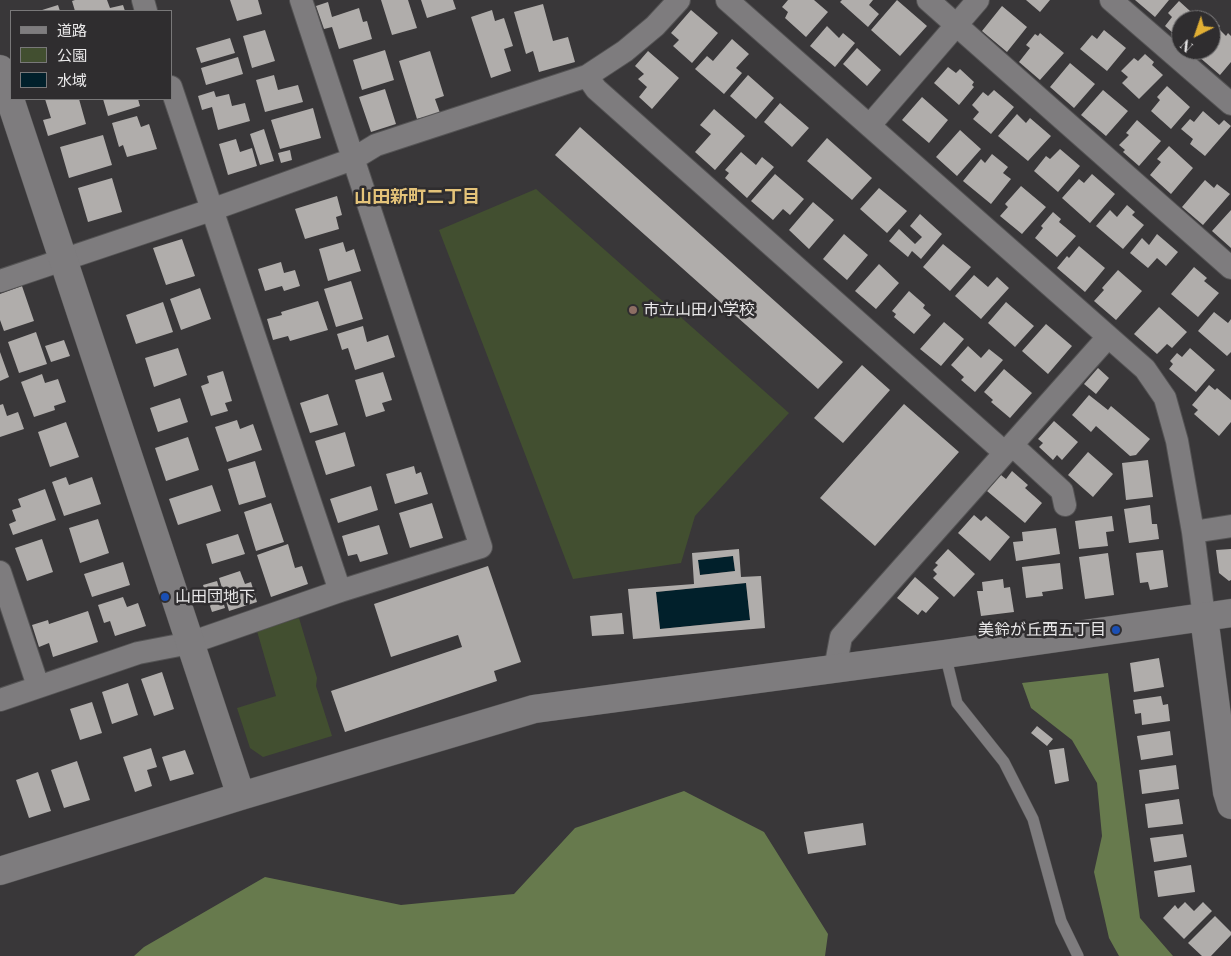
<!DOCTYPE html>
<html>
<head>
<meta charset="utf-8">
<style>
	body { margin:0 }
	#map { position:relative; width:1231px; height:956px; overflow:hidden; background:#393739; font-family:"Playfair Display","Noto Sans JP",serif }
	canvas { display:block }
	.legend { position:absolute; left:10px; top:10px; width:162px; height:90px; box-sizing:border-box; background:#2f2d2f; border:1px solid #797879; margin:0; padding:6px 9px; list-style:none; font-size:15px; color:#e9e8e9 }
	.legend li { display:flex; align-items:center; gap:10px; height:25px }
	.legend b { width:25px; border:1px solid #797879 }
	.north { position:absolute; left:1171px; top:10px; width:50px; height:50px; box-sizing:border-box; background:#2f2d2f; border:1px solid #797879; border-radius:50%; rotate:221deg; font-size:14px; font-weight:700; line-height:20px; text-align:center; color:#e9e8e9 }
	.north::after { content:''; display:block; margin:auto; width:18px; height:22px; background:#e1af34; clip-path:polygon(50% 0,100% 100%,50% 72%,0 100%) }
</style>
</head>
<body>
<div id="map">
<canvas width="1231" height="956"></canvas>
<ul class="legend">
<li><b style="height:6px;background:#7e7c7e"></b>道路</li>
<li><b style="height:14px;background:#424f30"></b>公園</li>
<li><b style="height:14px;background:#01202b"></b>水域</li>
</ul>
<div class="north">N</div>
</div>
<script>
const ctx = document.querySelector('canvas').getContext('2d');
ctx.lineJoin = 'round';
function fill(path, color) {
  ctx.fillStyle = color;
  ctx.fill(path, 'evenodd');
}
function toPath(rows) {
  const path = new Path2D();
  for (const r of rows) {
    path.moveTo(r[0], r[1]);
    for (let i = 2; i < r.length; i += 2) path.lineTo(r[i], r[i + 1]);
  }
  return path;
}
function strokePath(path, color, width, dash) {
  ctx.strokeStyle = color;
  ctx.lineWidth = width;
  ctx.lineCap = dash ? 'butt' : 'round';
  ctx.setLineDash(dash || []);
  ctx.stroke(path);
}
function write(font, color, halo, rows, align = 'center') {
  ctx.font = font + ' "Playfair Display","Noto Sans JP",serif';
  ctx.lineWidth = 5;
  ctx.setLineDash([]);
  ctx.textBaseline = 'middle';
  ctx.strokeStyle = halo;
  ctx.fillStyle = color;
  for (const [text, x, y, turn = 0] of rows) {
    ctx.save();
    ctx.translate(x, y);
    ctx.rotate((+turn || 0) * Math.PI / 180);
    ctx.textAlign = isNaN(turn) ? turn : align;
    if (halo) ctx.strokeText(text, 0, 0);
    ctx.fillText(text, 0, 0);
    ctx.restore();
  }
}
fill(toPath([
	[536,189,789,413,695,516,681,563,573,579,439,230],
	[299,618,317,678,316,686,332,736,263,757,250,748,237,708,276,696,257,631]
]), '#424f30');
fill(toPath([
	[1108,673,1140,918,1173,956,1119,956,1109,938,1094,872,1102,836,1097,783,1072,740,1031,708,1022,683],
	[684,791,764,832,828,934,825,956,134,956,144,947,265,877,401,905,514,894,575,828]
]), '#677a4d');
fill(toPath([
	[733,556,735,571,700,575,698,560],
	[746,583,750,620,660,629,656,592]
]), '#01202b');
fill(toPath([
	[75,0,107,0,110,8,123,5,125,11,75,11,72,1],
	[230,0,258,0,262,14,237,21],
	[381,0,408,0,417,28,392,35],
	[421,0,453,0,456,9,427,18],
	[788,0,814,0,828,12,806,37,785,18,788,12,782,7],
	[842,0,873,0,869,5,879,14,868,27,840,2],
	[897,0,927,26,900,56,871,30],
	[1026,0,1050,0,1040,12],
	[1135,0,1169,0,1155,17],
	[1179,1,1200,20,1181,20,1181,40,1165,26,1172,17,1168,13],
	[328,2,332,17,359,8,363,22,367,21,372,39,339,49,332,27,324,29,316,6],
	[543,4,553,41,568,37,575,62,539,72,533,51,526,54,514,12],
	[58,5,60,11,39,11],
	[1002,6,1027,27,1007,52,982,31],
	[492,10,495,21,504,18,513,46,504,49,511,71,491,78,471,17],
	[691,10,718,33,692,63,673,46,679,40,671,33],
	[1215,22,1220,26,1218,28,1226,36,1228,33,1231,36,1231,62,1220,75,1198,56,1203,50,1211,50,1211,27],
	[827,26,839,38,843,33,855,43,835,67,810,46],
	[265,30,275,61,252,68,243,36],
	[1104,30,1126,48,1107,71,1080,49,1092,35,1097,39],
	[1040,33,1064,53,1040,80,1019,62,1030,48,1026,45,1035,34,1038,36],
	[230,38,235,53,201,63,196,48],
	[732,39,749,54,736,68,742,73,724,94,695,69,707,56,713,61],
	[857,48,881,70,867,86,843,64],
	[385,50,394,80,362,90,353,60],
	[430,51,444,96,435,99,440,113,417,119,399,61],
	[648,51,679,78,652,109,639,97,647,87,638,79,644,74,635,66],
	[1145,54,1154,62,1152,65,1163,75,1139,99,1122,83,1128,77,1121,71,1134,58,1138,61],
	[238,57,243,74,206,85,201,68],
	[1070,63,1095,84,1074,108,1050,87],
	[948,67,956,73,960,69,974,82,972,85,974,87,959,105,934,83],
	[274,75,278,90,298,85,303,102,265,112,256,80],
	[748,75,774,98,756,119,730,96],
	[1167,86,1190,107,1171,129,1151,111,1160,100,1157,97],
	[385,89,396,124,371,132,359,97],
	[994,90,1014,107,991,134,973,119,979,112,972,105,983,92,988,96],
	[1103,90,1128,111,1106,136,1081,115],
	[214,91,216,97,229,94,232,106,245,103,250,121,218,130,212,107,202,110,198,96],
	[922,97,948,120,929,143,902,120],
	[45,99,79,99,86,124,48,136,43,120,51,118],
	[103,99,138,99,140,106,108,116],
	[780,103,809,128,792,147,764,122],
	[313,108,321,138,280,149,271,120],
	[714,109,745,136,715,170,695,152,711,134,700,125],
	[1203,111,1219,125,1224,120,1231,126,1205,156,1190,144,1193,139,1181,129,1190,119,1194,122],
	[1017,114,1026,123,1030,118,1051,136,1028,161,998,136],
	[137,116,141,127,149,124,157,149,127,157,123,145,119,147,112,123],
	[1137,120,1161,141,1139,166,1123,152,1125,150,1119,145,1129,135,1126,133],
	[580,127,843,362,818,389,555,155],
	[264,129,274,161,260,165,250,134],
	[960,130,981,149,957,176,936,157],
	[103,135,112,165,69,178,60,147],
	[827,138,872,178,852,200,807,161],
	[236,139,240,152,252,148,257,166,228,175,219,144],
	[1169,146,1193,168,1171,194,1150,175,1161,162,1157,159],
	[1060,149,1080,166,1058,192,1034,171,1046,156,1050,159],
	[290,150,292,160,281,163,278,153],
	[741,152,756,165,762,157,774,167,747,198,725,178,729,173,725,170],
	[992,154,1008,167,1003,173,1011,179,991,204,963,181,981,159,985,163],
	[775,174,804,199,790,215,783,209,773,220,751,201],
	[1092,174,1115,194,1090,223,1062,198,1079,179,1084,183],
	[112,178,122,212,88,222,78,188],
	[1205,180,1214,188,1217,184,1230,194,1203,225,1182,207],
	[1021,186,1046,207,1022,234,1000,216,1008,207,1005,204],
	[879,188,907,211,887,233,860,209],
	[337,196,342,215,336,217,339,229,305,239,295,209],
	[813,202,834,220,809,249,789,230],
	[1127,205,1135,212,1132,215,1144,225,1123,249,1096,226,1110,210,1117,217],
	[1231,210,1231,248,1212,231],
	[1053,212,1061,219,1059,222,1076,236,1057,257,1035,238,1043,228,1041,226],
	[920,214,942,234,921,259,912,251,908,257,889,241,899,229,915,244,922,237,910,226],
	[844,234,868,255,847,280,823,259],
	[1157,234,1178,252,1166,266,1157,258,1148,268,1130,253,1142,238,1149,245],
	[182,239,195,276,166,285,153,248],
	[343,242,346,252,354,249,361,271,328,281,319,249],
	[943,244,971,267,950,291,923,267],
	[1079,246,1105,268,1085,292,1057,268,1067,256,1069,258],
	[281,262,284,273,295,270,300,286,284,291,282,286,265,291,258,269],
	[879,264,899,283,876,309,855,291],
	[1194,267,1207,278,1204,281,1219,293,1198,317,1171,294],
	[1118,270,1142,291,1116,320,1094,301,1104,290,1102,288],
	[974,275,988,287,997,277,1009,288,981,319,955,296],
	[351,281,363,319,336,327,324,289],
	[22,286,34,321,4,331,0,320,0,294],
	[200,288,211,319,181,330,170,299],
	[909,291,925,305,923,308,931,315,914,334,894,317,896,314,892,311],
	[318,301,328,330,290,341,288,336,273,340,267,319,282,315,281,312],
	[163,302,173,332,136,344,126,315],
	[1006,302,1034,326,1015,347,988,323],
	[1159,307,1187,332,1172,348,1167,344,1157,354,1134,334],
	[1214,312,1228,323,1231,319,1231,352,1227,356,1198,331],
	[944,322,964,339,941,366,920,349],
	[1046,324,1072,346,1048,374,1022,351],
	[363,326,367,342,388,335,395,357,355,370,348,348,342,350,337,334],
	[36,332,47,364,19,373,8,342],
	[64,340,70,356,51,362,45,346],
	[968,346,981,358,989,349,1003,360,975,392,961,380,964,377,951,365],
	[178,348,187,375,154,387,145,358],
	[1190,348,1215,370,1196,392,1169,369,1173,364,1170,361,1177,353,1182,357],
	[0,352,9,377,0,381],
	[862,365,890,390,843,443,814,418],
	[1098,368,1109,378,1096,394,1084,384],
	[1004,369,1032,393,1010,418,991,402,993,400,984,392],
	[223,371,232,401,225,403,228,411,211,416,201,386,209,383,207,376],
	[383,372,392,400,382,403,385,411,366,417,355,380],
	[42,374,45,383,58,379,66,402,54,406,55,410,34,417,21,382],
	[1209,385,1215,390,1217,388,1231,400,1231,422,1219,436,1194,414,1198,410,1192,405],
	[328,394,338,425,310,433,300,403],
	[1089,395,1108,410,1111,406,1150,439,1136,455,1130,456,1096,426,1091,432,1072,415],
	[180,398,188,422,158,432,150,408],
	[3,404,7,416,18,412,24,429,0,437,0,405],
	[904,404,959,452,875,546,820,498],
	[237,420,240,429,253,424,262,450,227,462,215,427],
	[1054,421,1078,442,1062,460,1057,455,1053,460,1039,447,1043,443,1038,439],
	[66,422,79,457,50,467,38,432],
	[345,432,355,466,326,475,315,441],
	[188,437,199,470,166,481,155,448],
	[1088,452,1113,474,1093,497,1068,475],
	[1148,460,1153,497,1126,500,1122,463],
	[255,461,266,497,239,505,228,469],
	[414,466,416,474,421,472,428,494,395,504,386,474],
	[1012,471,1028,485,1025,488,1042,503,1025,523,987,491,1001,475,1006,479],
	[66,477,69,485,92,477,101,504,64,516,52,482],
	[212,485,221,511,178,525,169,499],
	[371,486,378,510,338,523,330,499],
	[45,489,56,520,13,535,9,524,16,521,12,510,21,507,18,499],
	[271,503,284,542,256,551,244,512],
	[432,503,443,538,410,548,399,513],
	[1150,505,1152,524,1157,524,1159,539,1129,543,1124,509],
	[974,515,981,521,986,516,1010,537,990,561,958,533],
	[1112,516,1114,531,1106,532,1108,546,1079,549,1075,521],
	[98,519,109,553,80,563,69,528],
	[379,525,388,554,360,562,357,554,348,556,342,536],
	[1056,528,1060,554,1016,561,1013,542,1023,541,1022,532],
	[238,534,245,554,212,564,206,544],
	[42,539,53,572,27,581,15,548],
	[288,544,295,568,302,566,308,584,271,597,257,555],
	[739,549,741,577,761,576,765,628,633,639,628,589,694,584,692,553],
	[733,556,735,571,700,575,698,560],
	[746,583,750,620,660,629,656,592],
	[948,549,975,574,954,597,933,578,937,574,933,570,938,565,935,563],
	[1231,549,1231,580,1229,581,1219,573,1216,550],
	[1163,550,1168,587,1150,590,1148,582,1140,583,1136,553],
	[1108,553,1114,595,1085,599,1079,557],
	[123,562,130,585,92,597,84,574],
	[1060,563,1063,589,1042,592,1043,596,1026,598,1022,567],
	[488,566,521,662,494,671,497,681,345,732,331,691,462,647,458,635,391,657,374,604],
	[240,571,245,584,251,582,257,602,229,611,219,578],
	[915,577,939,598,926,613,922,610,918,615,897,598],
	[1003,579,1004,588,1010,587,1014,612,981,616,977,591,983,591,982,582],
	[217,581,225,608,212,612,203,585],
	[123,597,127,607,138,603,146,626,115,636,110,621,104,623,98,605],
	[88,611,98,642,53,657,49,643,39,647,32,625,48,620,49,624],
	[622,613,624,634,592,636,590,616],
	[1159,658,1164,687,1134,692,1130,663],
	[162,672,174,709,154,716,141,679],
	[128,683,138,715,112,724,102,692],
	[1161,696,1163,705,1168,704,1170,721,1142,725,1141,713,1135,714,1133,700],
	[92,702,102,733,80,740,70,709],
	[1037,726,1053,739,1047,746,1031,733],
	[1170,731,1173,755,1141,760,1137,736],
	[151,748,157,767,147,770,152,786,135,792,123,757],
	[1064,748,1069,781,1055,784,1049,750],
	[185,750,194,774,170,781,162,757],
	[77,761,90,800,64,808,51,770],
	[1176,765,1179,789,1142,794,1139,770],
	[38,772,51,811,29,818,16,780],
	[1179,799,1183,824,1148,828,1145,804],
	[863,823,866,845,808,854,804,832],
	[1183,834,1187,857,1154,862,1150,838],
	[1191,865,1195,892,1158,897,1154,871],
	[1185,902,1194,911,1203,902,1212,911,1184,939,1163,918,1175,905,1178,909],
	[1215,916,1231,932,1231,935,1211,956,1202,956,1188,943]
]), '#b0adab');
const lane = toPath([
	[945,654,957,703,1004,762,1033,819,1061,921,1078,956]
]);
const street = toPath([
	[143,0,146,11],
	[727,0,1145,369,1165,398,1177,441,1193,532,1204,617],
	[928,0,1231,268],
	[1111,0,1231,104],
	[587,76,596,89,1005,453],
	[171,87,340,591],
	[870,125,978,0],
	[0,281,211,210,353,159,376,145,587,76,625,51,655,26,679,0],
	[1012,445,1062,491,1065,505],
	[1193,532,1231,526],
	[0,572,38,686],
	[835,669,841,637,1108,337],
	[0,700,138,653,190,643,340,591,481,547,301,0]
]);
const secondary = toPath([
	[0,69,241,796],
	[1204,617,1227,792,1231,805],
	[0,871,241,796,534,709,945,654,1231,613]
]);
strokePath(lane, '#545354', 12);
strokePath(street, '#545354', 24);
strokePath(secondary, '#545354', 29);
strokePath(lane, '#7e7c7e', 11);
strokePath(street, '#7e7c7e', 22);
strokePath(secondary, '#7e7c7e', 28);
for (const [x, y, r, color] of [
	[633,310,5,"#8d6e63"],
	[165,597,5,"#1a4fb4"],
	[1116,630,5,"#1a4fb4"]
]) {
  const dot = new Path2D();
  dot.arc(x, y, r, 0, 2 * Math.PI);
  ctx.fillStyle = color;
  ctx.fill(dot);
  strokePath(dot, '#2f2d2f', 2);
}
write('16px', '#e9e8e9', '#2f2d2f', [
	["市立山田小学校",643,310],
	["山田団地下",175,597],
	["美鈴が丘西五丁目",1106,630,"right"]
], 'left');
write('bold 18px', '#e4c379', '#2f2d2f', [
	["山田新町二丁目",417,197]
]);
</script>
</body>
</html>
